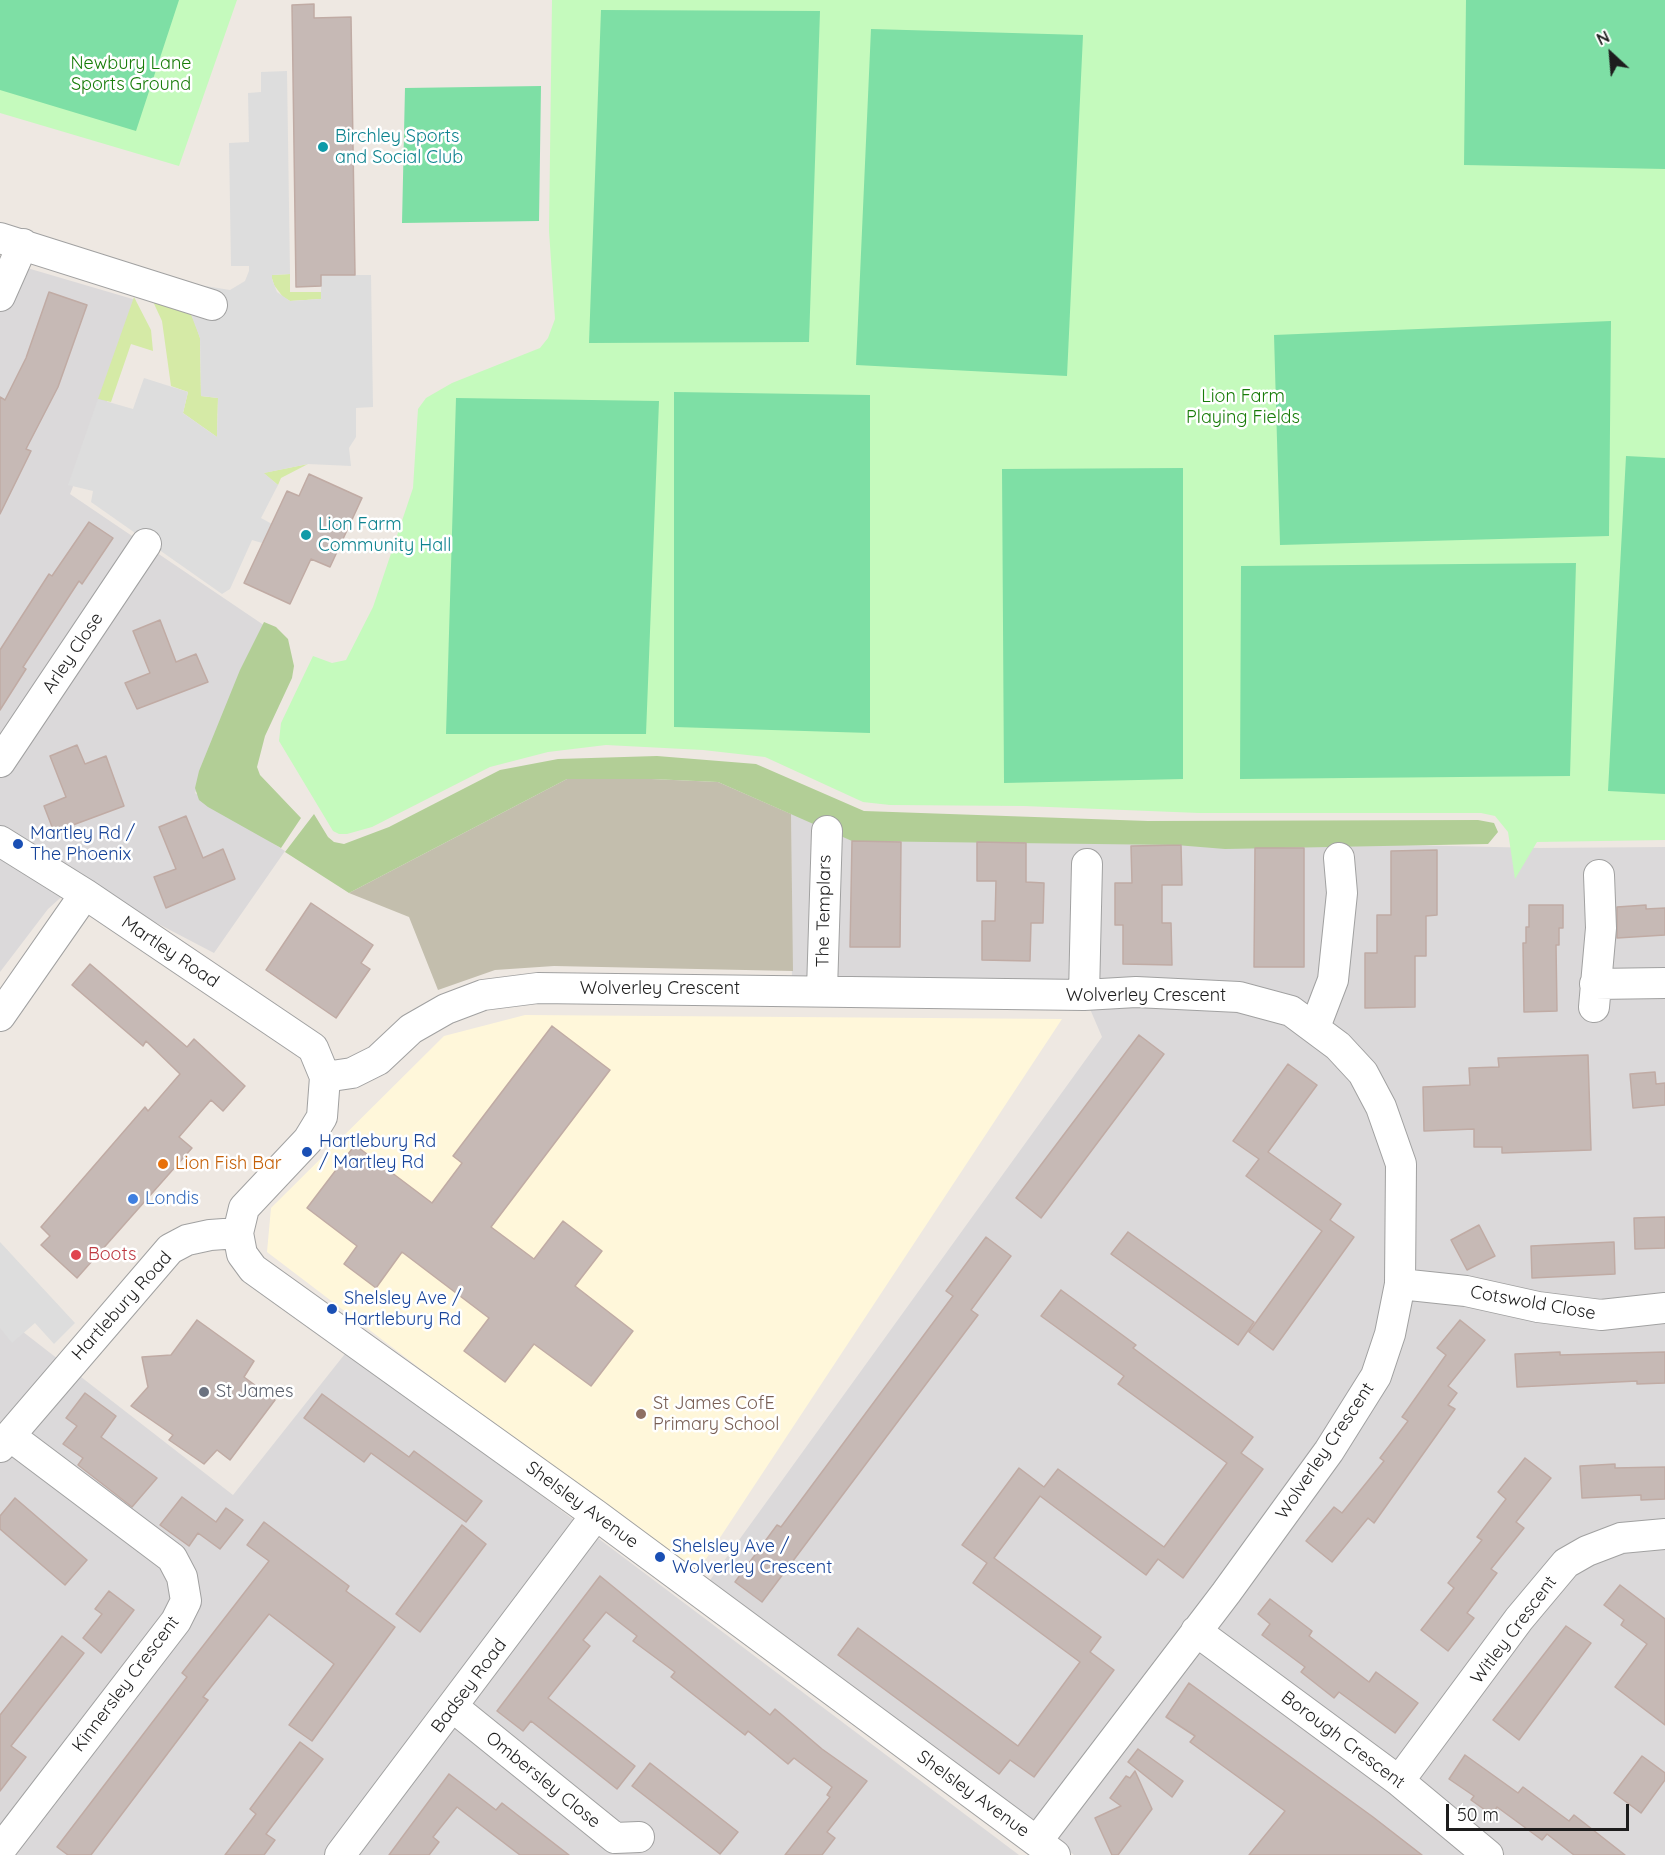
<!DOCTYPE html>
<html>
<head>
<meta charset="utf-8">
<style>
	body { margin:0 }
	#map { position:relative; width:1665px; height:1855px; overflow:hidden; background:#eee8e2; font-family:Quicksand,sans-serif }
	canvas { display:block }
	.north { position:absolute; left:1581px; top:24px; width:60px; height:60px; -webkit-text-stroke:4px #fff; paint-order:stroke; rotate:334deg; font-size:16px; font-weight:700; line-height:24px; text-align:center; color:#1d1d1d }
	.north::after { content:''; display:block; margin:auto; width:21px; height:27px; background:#1d1d1d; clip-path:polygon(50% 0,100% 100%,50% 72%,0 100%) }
	.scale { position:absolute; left:1446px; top:1804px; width:183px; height:27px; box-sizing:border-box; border:3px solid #1d1d1d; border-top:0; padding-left:8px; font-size:18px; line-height:21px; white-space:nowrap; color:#1d1d1d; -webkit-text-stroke:4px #fff; paint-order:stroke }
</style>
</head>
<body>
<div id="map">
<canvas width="1665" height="1855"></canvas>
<div class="north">N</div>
<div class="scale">50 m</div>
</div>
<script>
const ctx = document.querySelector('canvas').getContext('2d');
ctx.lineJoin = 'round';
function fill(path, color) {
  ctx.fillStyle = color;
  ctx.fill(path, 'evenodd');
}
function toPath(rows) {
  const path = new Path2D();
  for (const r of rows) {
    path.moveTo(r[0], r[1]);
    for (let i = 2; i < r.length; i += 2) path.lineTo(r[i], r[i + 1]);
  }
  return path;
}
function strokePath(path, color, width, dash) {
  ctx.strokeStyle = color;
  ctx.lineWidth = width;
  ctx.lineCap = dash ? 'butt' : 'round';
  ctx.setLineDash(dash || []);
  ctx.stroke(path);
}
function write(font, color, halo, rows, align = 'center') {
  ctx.font = font + ' Quicksand,sans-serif';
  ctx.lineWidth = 5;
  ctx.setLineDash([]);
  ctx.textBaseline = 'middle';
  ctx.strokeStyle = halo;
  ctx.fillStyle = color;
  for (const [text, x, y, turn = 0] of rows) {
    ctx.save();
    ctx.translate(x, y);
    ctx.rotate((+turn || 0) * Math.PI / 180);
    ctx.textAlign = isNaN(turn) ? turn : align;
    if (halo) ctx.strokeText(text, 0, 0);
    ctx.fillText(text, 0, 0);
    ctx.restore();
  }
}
fill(toPath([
	[0,260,136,300,113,387,70,494,271,630,195,793,285,851,214,953,78,882,48,909,0,972],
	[791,814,1131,839,1540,848,1665,847,1665,1855,1074,1855,708,1583,1102,1037,1084,995,792,990],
	[0,1314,233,1495,348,1350,1019,1855,0,1855]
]), '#dbd9da');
fill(toPath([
	[525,1015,1062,1019,694,1577,267,1252,271,1208,444,1036]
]), '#fff7da');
fill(toPath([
	[567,779,652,779,718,782,791,814,793,971,554,966,495,970,438,990,409,917,349,893]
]), '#c3bead');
fill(toPath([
	[290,274,290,292,321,292,321,299,290,301,283,297,274,285,271,275],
	[150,295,190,312,194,320,200,338,201,396,218,398,217,437,183,413,188,392,171,386,162,321],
	[134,297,151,330,153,351,131,344,111,402,98,399],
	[308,464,281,478,278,485,263,473]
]), '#d5eaa6');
fill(toPath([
	[264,622,276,627,288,639,294,666,292,678,265,736,257,767,260,775,301,818,281,848,208,807,199,800,195,788,199,771,240,670],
	[657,756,756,764,864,811,1148,821,1478,820,1494,823,1498,832,1488,844,1225,849,1176,845,852,841,718,782,652,779,567,779,349,893,285,852,314,814,328,837,334,842,344,844,389,827,500,770,558,759]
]), '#b2ce96');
fill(toPath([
	[0,0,237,0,179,166,0,113],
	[552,0,1665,0,1665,840,1537,842,1515,879,1508,832,1495,816,1481,813,1199,813,1024,806,890,805,863,802,765,757,703,750,606,745,548,752,490,767,372,827,347,834,339,834,333,831,279,741,281,723,313,656,332,663,346,660,373,607,413,488,418,409,426,398,452,383,540,348,548,338,555,319,549,231]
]), '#c5fabd');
fill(toPath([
	[0,0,179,0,136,131,0,90],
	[1466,0,1665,0,1665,169,1464,165],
	[601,10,820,11,809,342,589,343],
	[871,29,1083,35,1067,376,856,365],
	[541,86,539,221,402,223,405,88],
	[1611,321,1609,536,1280,545,1274,335],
	[674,392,870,395,870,733,674,727],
	[456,398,659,401,646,734,446,734],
	[1626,456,1665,458,1665,794,1608,791],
	[1183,468,1183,779,1004,783,1002,469],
	[1576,563,1570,776,1240,779,1241,566]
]), '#7edfa5');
fill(toPath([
	[287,71,290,274,272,275,272,279,277,292,290,301,321,299,321,275,371,275,373,407,356,408,356,437,349,448,351,466,308,464,264,473,278,485,261,518,272,524,262,543,252,540,230,589,222,594,91,502,93,491,68,485,98,399,133,409,144,378,188,392,183,413,217,437,218,398,201,396,200,338,190,312,199,285,230,290,245,281,249,271,249,266,231,266,229,143,249,142,248,93,261,92,261,72],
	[0,1242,75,1323,54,1344,35,1323,12,1343,0,1328]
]), '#ddd');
const building = toPath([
	[314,4,314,18,351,17,355,275,321,275,321,286,296,287,292,5,314,4],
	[49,292,87,305,58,387,26,449,31,451,0,514,0,397,5,400,26,358,49,292],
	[309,474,362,498,330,567,311,559,290,604,244,583,287,491,299,496,309,474],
	[89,522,113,538,82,584,79,581,23,667,26,669,0,710,0,650,49,574,52,576,89,522],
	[160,620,176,662,196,654,208,682,137,709,125,683,150,673,133,631,160,620],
	[77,745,85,764,106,756,124,806,54,832,44,806,66,797,50,756,77,745],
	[186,816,203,858,223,849,235,879,166,908,154,877,176,869,159,827,186,816],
	[852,841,901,842,900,947,850,947,852,841],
	[977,842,1026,843,1026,882,1044,883,1043,923,1031,923,1030,961,982,960,982,921,995,921,996,881,977,881,977,842],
	[1181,845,1182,885,1162,885,1162,923,1171,923,1172,965,1123,964,1123,925,1115,925,1115,883,1132,883,1131,846,1181,845],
	[1255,848,1304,848,1304,967,1254,967,1255,848],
	[1437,850,1437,915,1426,916,1426,956,1415,956,1415,1007,1365,1008,1365,953,1377,953,1377,915,1391,915,1391,851,1437,850],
	[311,903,373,945,361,963,370,969,336,1018,266,970,311,903],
	[1529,905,1563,905,1563,928,1559,928,1559,945,1556,945,1557,1011,1524,1012,1523,943,1526,943,1526,927,1529,927,1529,905],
	[1646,905,1646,909,1665,908,1665,935,1617,938,1617,907,1646,905],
	[90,964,187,1047,194,1039,245,1086,223,1111,211,1100,179,1137,192,1148,77,1278,41,1245,50,1236,41,1227,145,1107,148,1111,180,1074,146,1041,143,1046,72,985,90,964],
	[552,1026,610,1070,491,1227,534,1259,563,1221,602,1251,575,1286,633,1331,591,1386,534,1344,505,1382,464,1351,489,1318,402,1252,376,1288,344,1264,357,1246,307,1208,355,1145,432,1203,462,1163,453,1156,552,1026],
	[1139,1035,1164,1054,1041,1218,1016,1198,1139,1035],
	[1588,1055,1591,1150,1502,1153,1502,1147,1474,1147,1474,1129,1424,1131,1423,1087,1470,1085,1469,1068,1499,1067,1498,1058,1588,1055],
	[1288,1064,1317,1085,1268,1152,1341,1204,1330,1220,1354,1237,1273,1350,1249,1332,1322,1231,1246,1176,1259,1159,1233,1141,1288,1064],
	[1655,1072,1656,1084,1665,1083,1665,1105,1633,1108,1630,1074,1655,1072],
	[1665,1217,1665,1248,1635,1249,1634,1218,1665,1217],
	[1479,1225,1495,1256,1467,1270,1451,1240,1479,1225],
	[1128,1232,1254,1322,1238,1345,1111,1254,1128,1232],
	[986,1237,1011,1256,971,1310,978,1315,762,1602,735,1582,777,1525,781,1527,953,1296,946,1291,986,1237],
	[1614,1242,1615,1274,1532,1278,1531,1246,1614,1242],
	[1061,1290,1136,1345,1133,1348,1253,1437,1241,1453,1263,1469,1183,1578,1158,1559,1146,1575,1040,1496,994,1558,1101,1637,1090,1652,1114,1670,1034,1777,1010,1760,999,1774,838,1655,858,1628,1018,1746,1080,1662,973,1583,987,1563,962,1545,1019,1468,1044,1487,1058,1469,1164,1547,1227,1463,1118,1384,1124,1376,1041,1316,1061,1290],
	[197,1320,254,1361,244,1377,275,1400,230,1460,217,1450,204,1464,169,1440,173,1435,131,1406,148,1387,142,1357,171,1355,197,1320],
	[1460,1320,1485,1340,1448,1386,1457,1393,1448,1405,1455,1409,1374,1523,1368,1518,1332,1562,1306,1541,1334,1507,1342,1513,1384,1461,1380,1458,1408,1421,1402,1417,1446,1355,1437,1348,1460,1320],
	[1560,1352,1560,1355,1665,1352,1665,1383,1637,1384,1637,1381,1517,1387,1515,1354,1560,1352],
	[85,1393,116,1416,101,1437,157,1478,132,1507,78,1465,83,1458,63,1444,77,1426,66,1418,85,1393],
	[322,1394,409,1457,414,1451,482,1501,466,1522,371,1453,364,1462,304,1418,322,1394],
	[1525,1458,1551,1478,1516,1522,1524,1528,1491,1569,1497,1573,1467,1613,1474,1618,1448,1651,1421,1630,1454,1588,1448,1583,1482,1540,1477,1537,1506,1499,1498,1492,1525,1458],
	[1615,1464,1615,1468,1665,1467,1665,1499,1641,1500,1641,1495,1582,1498,1580,1466,1615,1464],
	[182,1497,216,1522,226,1508,243,1520,220,1549,198,1533,189,1546,160,1525,182,1497],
	[15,1498,87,1560,65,1585,0,1529,0,1516,15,1498],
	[264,1522,349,1586,346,1591,395,1627,312,1741,289,1725,334,1664,269,1614,203,1697,208,1700,91,1855,68,1855,57,1847,187,1677,182,1673,269,1561,247,1545,264,1522],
	[462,1525,486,1544,420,1632,396,1614,462,1525],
	[600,1576,770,1715,775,1709,822,1749,867,1781,827,1832,835,1838,822,1855,785,1855,830,1797,827,1795,832,1787,794,1758,788,1764,748,1731,745,1735,671,1677,675,1672,633,1641,637,1636,606,1612,583,1640,590,1646,548,1698,635,1766,617,1789,531,1721,523,1731,497,1711,600,1576],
	[1620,1585,1665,1619,1665,1725,1615,1687,1647,1644,1621,1625,1624,1620,1604,1605,1620,1585],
	[109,1591,134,1610,101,1653,83,1638,102,1614,95,1609,109,1591],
	[1270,1599,1312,1631,1309,1636,1369,1682,1376,1672,1418,1703,1395,1733,1339,1692,1334,1698,1301,1672,1305,1667,1262,1635,1270,1624,1258,1614,1270,1599],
	[1566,1626,1591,1643,1519,1740,1493,1720,1566,1626],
	[62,1636,84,1653,11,1746,26,1757,0,1791,0,1715,62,1636],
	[1189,1683,1373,1817,1422,1855,1249,1855,1285,1811,1190,1742,1195,1736,1166,1717,1189,1683],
	[300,1742,323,1759,266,1834,275,1840,264,1855,225,1855,256,1814,250,1809,300,1742],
	[1138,1749,1183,1781,1172,1797,1128,1762,1138,1749],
	[1465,1755,1518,1793,1523,1787,1569,1821,1574,1815,1625,1855,1574,1855,1547,1834,1542,1840,1497,1807,1492,1815,1471,1800,1474,1796,1449,1779,1465,1755],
	[1642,1756,1665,1773,1665,1780,1641,1813,1614,1793,1642,1756],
	[650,1763,738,1832,720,1854,632,1786,650,1763],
	[1135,1771,1152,1809,1118,1855,1112,1855,1095,1818,1121,1806,1110,1798,1126,1776,1130,1778,1135,1771],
	[449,1774,496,1810,502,1803,569,1855,520,1855,457,1807,433,1837,439,1842,429,1855,389,1855,449,1774]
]);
fill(building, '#c6b9b5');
strokePath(building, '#c0aba4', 1.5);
const minor = toPath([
	[0,238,212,305],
	[0,296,23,244],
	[0,762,146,544],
	[0,841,85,894,313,1048,325,1077,322,1117,308,1140,244,1208,238,1233,242,1254,253,1269,596,1515,1055,1855],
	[1595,984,1665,983],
	[822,990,827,831],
	[1084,995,1087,864],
	[1594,1007,1601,928,1599,875],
	[0,1016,85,894],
	[1315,1027,1333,980,1342,893,1339,858],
	[325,1077,352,1073,378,1060,411,1029,446,1009,483,995,538,988,1084,995,1136,992,1239,997,1291,1011,1338,1046,1363,1073,1381,1107,1401,1164,1400,1284,1390,1334,1376,1376,1329,1451,1226,1593,1037,1841],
	[1400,1284,1466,1291,1538,1307,1601,1315,1665,1308],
	[0,1447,170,1249,187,1240,210,1235,238,1233],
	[1196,1631,1399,1781,1488,1855],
	[453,1707,615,1838,639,1837],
	[1399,1781,1519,1619,1566,1563,1587,1551,1621,1538,1665,1534],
	[0,1850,176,1621,186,1601,182,1577,172,1558,10,1436],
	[340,1855,596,1515]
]);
strokePath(minor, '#a1a1a1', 32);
strokePath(minor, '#fff', 30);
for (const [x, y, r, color] of [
	[323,147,6,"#0f9aa8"],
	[306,535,6,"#0f9aa8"],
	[18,844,6,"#1a4fb4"],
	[307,1152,6,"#1a4fb4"],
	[163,1164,6,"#e8710a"],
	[133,1199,6,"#3f7fe0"],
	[76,1255,6,"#e0444e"],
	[332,1309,6,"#1a4fb4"],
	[204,1392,6,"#6b7280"],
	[641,1414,6,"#8d6e63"],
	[660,1557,6,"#1a4fb4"]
]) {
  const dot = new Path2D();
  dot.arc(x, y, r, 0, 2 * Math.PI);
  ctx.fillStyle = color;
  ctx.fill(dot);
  strokePath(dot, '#fff', 2);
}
write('18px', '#187c09', '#fff', [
	["Newbury Lane",131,64],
	["Sports Ground",131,85],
	["Lion Farm",1243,397],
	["Playing Fields",1243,418]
]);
write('18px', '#0d838f', '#fff', [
	["Birchley Sports",335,137],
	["and Social Club",335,158],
	["Lion Farm",318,525],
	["Community Hall",318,546]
], 'left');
write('18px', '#1d1d1d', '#fff', [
	["Arley Close",73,653,-56],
	["The Templars",824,911,-89],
	["Martley Road",170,952,34],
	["Wolverley Crescent",660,989],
	["Wolverley Crescent",1146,996],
	["Cotswold Close",1533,1303,10],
	["Hartlebury Road",122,1306,-48],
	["Wolverley Crescent",1325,1451,-56],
	["Shelsley Avenue",582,1505,36],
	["Witley Crescent",1514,1630,-53],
	["Kinnersley Crescent",126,1684,-53],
	["Badsey Road",469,1686,-53],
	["Borough Crescent",1343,1740,37],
	["Ombersley Close",543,1780,39],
	["Shelsley Avenue",973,1794,36]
]);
write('18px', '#164399', '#fff', [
	["Martley Rd /",30,834],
	["The Phoenix",30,855],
	["Hartlebury Rd",319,1142],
	["/ Martley Rd",319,1163],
	["Shelsley Ave /",344,1299],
	["Hartlebury Rd",344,1320],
	["Shelsley Ave /",672,1547],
	["Wolverley Crescent",672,1568]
], 'left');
write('18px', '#c56008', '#fff', [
	["Lion Fish Bar",175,1164]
], 'left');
write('18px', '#366cbe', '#fff', [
	["Londis",145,1199]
], 'left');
write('18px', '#be3a42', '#fff', [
	["Boots",88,1255]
], 'left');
write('18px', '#5b616d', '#fff', [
	["St James",216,1392]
], 'left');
write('18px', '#785e54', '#fff', [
	["St James CofE",653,1404],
	["Primary School",653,1425]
], 'left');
</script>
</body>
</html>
